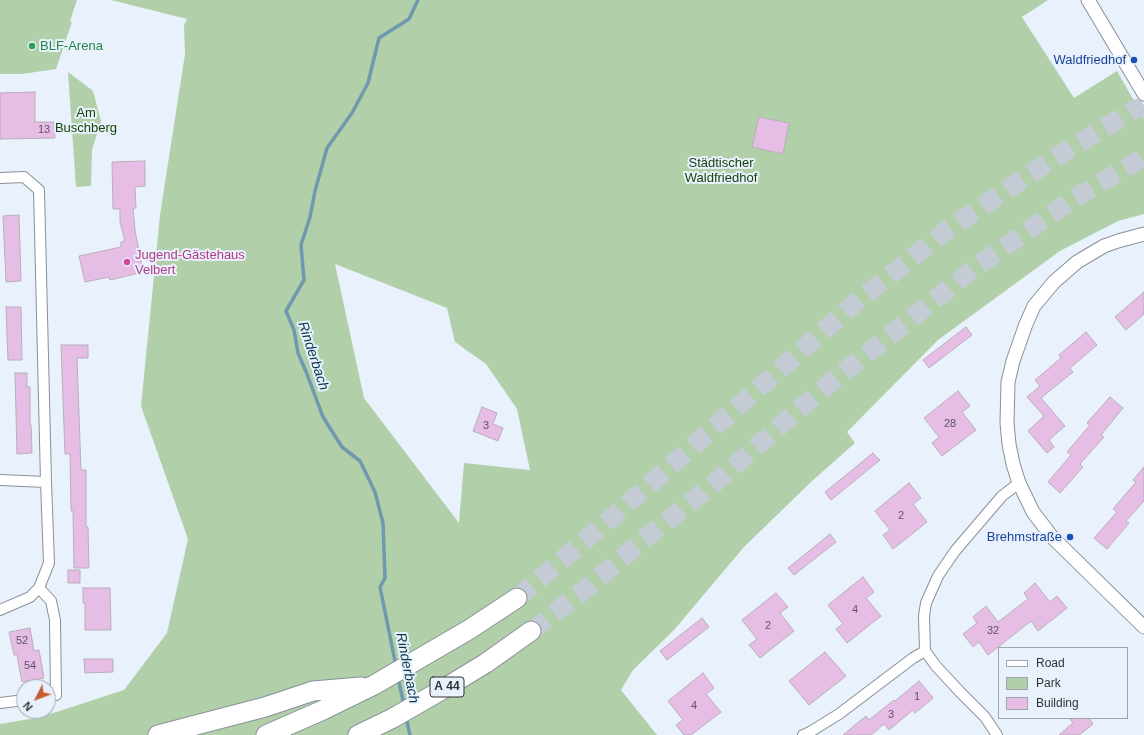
<!DOCTYPE html>
<html>
<head>
<meta charset="utf-8">
<style>
	body { margin:0 }
	#map { position:relative; width:1144px; height:735px; overflow:hidden; background:#e9f1fc; font-family:Helvetica,sans-serif }
	canvas { display:block }
	.legend { position:absolute; left:998px; top:647px; width:130px; height:72px; box-sizing:border-box; background:#e9f1fc; border:1px solid #9fa5ad; margin:0; padding:5px 7px; list-style:none; font-size:12px; color:#303337 }
	.legend li { display:flex; align-items:center; gap:8px; height:20px }
	.legend b { width:20px; border:1px solid #9fa5ad }
	.north { position:absolute; left:16px; top:679px; width:40px; height:40px; box-sizing:border-box; background:#e9f1fc; border:1px solid #9fa5ad; border-radius:50%; rotate:228deg; font-size:11px; font-weight:700; line-height:16px; text-align:center; color:#303337 }
	.north::after { content:''; display:block; margin:auto; width:14px; height:18px; background:#c45e31; clip-path:polygon(50% 0,100% 100%,50% 72%,0 100%) }
</style>
</head>
<body>
<div id="map">
<canvas width="1144" height="735"></canvas>
<ul class="legend">
<li><b style="height:5px;background:#fff"></b>Road</li>
<li><b style="height:11px;background:#b1d0aa"></b>Park</li>
<li><b style="height:11px;background:#e5bde5"></b>Building</li>
</ul>
<div class="north">N</div>
</div>
<script>
const ctx = document.querySelector('canvas').getContext('2d');
ctx.lineJoin = 'round';
function fill(path, color) {
  ctx.fillStyle = color;
  ctx.fill(path, 'evenodd');
}
function toPath(rows) {
  const path = new Path2D();
  for (const r of rows) {
    path.moveTo(r[0], r[1]);
    for (let i = 2; i < r.length; i += 2) path.lineTo(r[i], r[i + 1]);
  }
  return path;
}
function strokePath(path, color, width, dash) {
  ctx.strokeStyle = color;
  ctx.lineWidth = width;
  ctx.lineCap = dash ? 'butt' : 'round';
  ctx.setLineDash(dash || []);
  ctx.stroke(path);
}
function write(font, color, halo, rows, align = 'center') {
  ctx.font = font + ' Helvetica,sans-serif';
  ctx.lineWidth = 4;
  ctx.setLineDash([]);
  ctx.textBaseline = 'middle';
  ctx.strokeStyle = halo;
  ctx.fillStyle = color;
  for (const [text, x, y, turn = 0] of rows) {
    ctx.save();
    ctx.translate(x, y);
    ctx.rotate((+turn || 0) * Math.PI / 180);
    ctx.textAlign = isNaN(turn) ? turn : align;
    if (halo) ctx.strokeText(text, 0, 0);
    ctx.fillText(text, 0, 0);
    ctx.restore();
  }
}
fill(toPath([
	[0,0,77,0,70,21,72,22,56,69,22,74,0,74],
	[111,0,1048,0,1022,17,1074,98,1117,71,1144,118,1144,214,1118,221,1060,251,938,340,847,432,855,443,812,481,744,547,674,630,633,670,621,690,657,735,0,735,0,724,41,717,124,690,167,633,188,539,141,406,160,215,185,54,184,25,187,19],
	[335,264,447,308,455,342,486,364,517,409,530,470,464,463,459,523,364,398],
	[68,72,93,91,101,121,92,150,91,186,76,187]
]), '#b1d0aa');
strokePath(toPath([
	[396,666,380,587,385,578,383,523,375,492,360,461,342,447,323,417,307,374,298,353,294,330,286,311,304,280,301,245,310,217,315,191,327,148,352,113,368,83,379,38,409,19,418,0],
	[398,678,404,705],
	[406,717,410,735]
]), '#7098ae', 3.5);
const building = toPath([
	[35,92,35,122,54,122,55,138,0,139,0,93,35,92],
	[759,117,789,123,783,154,752,147,759,117],
	[145,161,145,186,135,187,136,208,133,208,135,230,143,272,110,280,109,277,85,282,79,256,121,247,121,242,125,241,120,222,120,209,113,209,112,162,145,161],
	[19,215,21,281,6,282,3,216,19,215],
	[1144,292,1144,314,1126,330,1115,317,1144,292],
	[6,307,21,307,22,360,8,360,6,307],
	[966,327,972,335,929,368,923,360,966,327],
	[1086,332,1097,345,1070,368,1073,372,1041,398,1065,426,1049,440,1054,447,1047,453,1028,431,1044,416,1027,397,1040,386,1035,380,1061,358,1059,355,1086,332],
	[61,345,88,345,88,358,77,358,81,470,86,470,86,527,88,527,89,568,74,568,73,511,71,511,70,454,65,454,61,345],
	[15,373,27,373,27,387,30,387,30,425,31,425,32,453,17,454,15,373],
	[958,391,970,406,962,412,976,430,942,456,932,443,939,437,924,418,958,391],
	[1110,397,1123,408,1101,435,1104,437,1080,464,1083,467,1060,493,1048,482,1071,455,1067,452,1090,425,1087,423,1110,397],
	[482,407,497,413,493,424,503,428,498,441,473,431,482,407],
	[873,453,880,460,831,500,825,492,873,453],
	[1144,467,1144,501,1126,521,1129,523,1107,549,1094,538,1117,512,1113,509,1136,482,1133,480,1144,467],
	[909,483,921,498,913,504,927,522,893,549,883,535,890,530,875,511,909,483],
	[830,534,836,542,794,575,788,568,830,534],
	[68,570,80,570,80,583,68,583,68,570],
	[863,577,874,592,866,598,881,616,847,643,836,629,843,624,828,605,863,577],
	[1035,583,1050,602,1057,596,1067,608,1038,631,1031,621,988,655,979,642,973,647,963,634,977,623,973,617,986,606,998,622,1028,599,1024,593,1035,583],
	[83,588,110,588,111,630,85,630,85,603,83,603,83,588],
	[776,593,788,607,780,613,794,631,760,658,749,645,757,639,742,620,776,593],
	[702,618,709,627,667,660,660,651,702,618],
	[30,628,34,651,39,650,44,678,22,682,17,655,14,655,9,632,30,628],
	[825,652,846,676,809,705,789,681,825,652],
	[84,659,113,659,113,672,85,673,84,659],
	[703,673,714,688,706,694,721,712,691,735,684,735,676,725,683,720,668,701,703,673],
	[919,681,933,698,915,713,913,710,889,730,884,724,871,735,843,735,866,716,869,720,894,700,895,701,919,681],
	[1069,718,1089,718,1093,724,1079,735,1059,735,1073,723,1069,718]
]);
fill(building, '#e5bde5');
strokePath(building, '#b8afb8', 1);
strokePath(toPath([
	[517,598,616,514,853,305,947,230,1048,162,1134,110,1144,106],
	[531,631,582,592,643,540,710,487,819,392,973,269,1073,199,1144,157]
]), '#c4cbd5', 19, [19, 10]);
const minor = toPath([
	[0,178,24,177,39,190,46,482,49,563,39,588,30,597,0,610],
	[0,480,46,482],
	[39,588,51,601,55,620,56,695,48,697],
	[0,703,24,700],
	[803,735,810,732,839,714,913,658,925,651],
	[997,735,985,717,960,692,936,666,925,651,924,616,926,603,938,576,955,551,1002,496,1019,483]
]);
const tertiary = toPath([
	[1088,0,1144,94],
	[1144,234,1118,241,1104,246,1077,262,1054,282,1034,306,1026,324,1013,361,1008,382,1007,423,1009,444,1013,464,1019,483,1033,512,1052,537,1144,627]
]);
const motorway = toPath([
	[158,735,265,707,313,691,361,687],
	[266,735,323,710,374,685,470,629,517,598],
	[358,735,393,718,440,691,486,663,531,631]
]);
strokePath(minor, '#899099', 12);
strokePath(tertiary, '#899099', 15);
strokePath(motorway, '#899099', 21);
strokePath(minor, '#fff', 10);
strokePath(tertiary, '#fff', 13);
strokePath(motorway, '#fff', 19);
for (const [x, y, r, color] of [
	[32,46,4,"#2e9e5b"],
	[1134,60,4,"#1a4fb4"],
	[127,262,4,"#d1479c"],
	[1070,537,4,"#1a4fb4"]
]) {
  const dot = new Path2D();
  dot.arc(x, y, r, 0, 2 * Math.PI);
  ctx.fillStyle = color;
  ctx.fill(dot);
  strokePath(dot, '#e9f1fc', 1.5);
}
write('11px', '#5d5662', null, [
	["13",44,130],
	["28",950,424],
	["3",486,426],
	["2",901,516],
	["4",855,610],
	["2",768,626],
	["32",993,631],
	["52",22,641],
	["54",30,666],
	["1",917,697],
	["4",694,706],
	["3",891,715]
]);
for (const [x, y, w] of [
	[447,687,34]
]) {
  const box = new Path2D();
  box.roundRect(x - w / 2, y - 10, w, 20, 3);
  ctx.fillStyle = '#e9f1fc';
  ctx.fill(box);
  strokePath(box, '#303337', 1);
}
write('bold 12px', '#303337', null, [
	["A 44",447,687]
]);
write('13px', '#27864d', '#e9f1fc', [
	["BLF-Arena",40,46]
], 'left');
write('13px', '#164399', '#e9f1fc', [
	["Waldfriedhof",1126,60],
	["Brehmstraße",1062,537]
], 'right');
write('13px', '#15440a', '#e9f1fc', [
	["Am",86,113],
	["Buschberg",86,128],
	["Städtischer",721,163],
	["Waldfriedhof",721,178]
]);
write('13px', '#b23c85', '#e9f1fc', [
	["Jugend-Gästehaus",135,255],
	["Velbert",135,270]
], 'left');
write('italic 14px', '#083a4e', '#e9f1fc', [
	["Rinderbach",313,356,72],
	["Rinderbach",407,668,79]
]);
</script>
</body>
</html>
